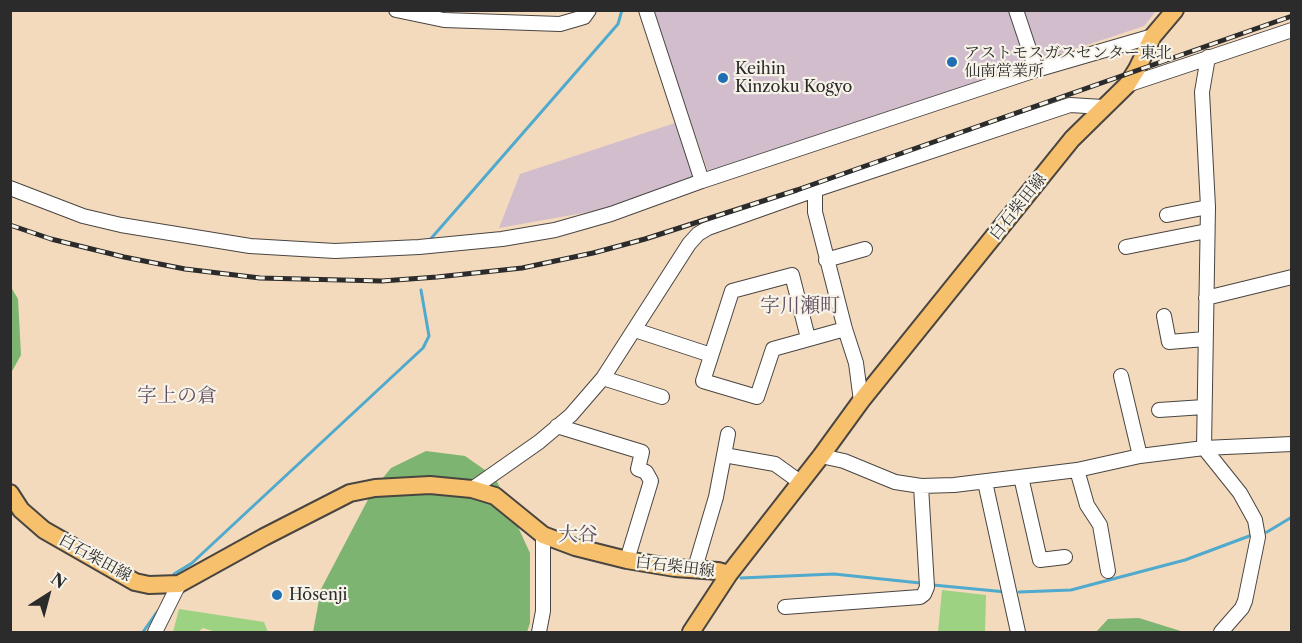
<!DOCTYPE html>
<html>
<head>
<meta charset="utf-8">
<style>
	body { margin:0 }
	#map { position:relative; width:1302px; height:643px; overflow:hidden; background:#f4dabd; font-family:"Libre Caslon Text",serif }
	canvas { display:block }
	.frame { position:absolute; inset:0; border:12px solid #2b2b2b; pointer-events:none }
	.north { position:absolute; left:18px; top:565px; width:60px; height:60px; -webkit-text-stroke:4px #f7f3e8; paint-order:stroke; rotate:36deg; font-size:16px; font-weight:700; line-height:24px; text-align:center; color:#2b2b2b }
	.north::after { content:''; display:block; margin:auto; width:21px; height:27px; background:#2b2b2b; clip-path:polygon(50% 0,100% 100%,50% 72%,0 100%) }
</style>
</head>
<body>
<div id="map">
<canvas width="1302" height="643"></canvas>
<div class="frame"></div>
<div class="north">N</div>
</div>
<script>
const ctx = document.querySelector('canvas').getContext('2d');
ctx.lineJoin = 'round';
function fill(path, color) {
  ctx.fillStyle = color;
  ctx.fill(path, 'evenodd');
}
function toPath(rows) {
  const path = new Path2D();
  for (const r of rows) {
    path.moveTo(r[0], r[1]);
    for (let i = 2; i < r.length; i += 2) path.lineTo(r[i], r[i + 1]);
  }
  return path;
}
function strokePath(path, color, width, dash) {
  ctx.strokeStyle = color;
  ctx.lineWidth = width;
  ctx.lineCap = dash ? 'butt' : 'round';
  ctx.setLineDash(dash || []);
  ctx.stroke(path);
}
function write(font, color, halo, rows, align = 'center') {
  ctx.font = font + ' "Libre Caslon Text","Noto Serif JP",serif';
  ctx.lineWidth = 4.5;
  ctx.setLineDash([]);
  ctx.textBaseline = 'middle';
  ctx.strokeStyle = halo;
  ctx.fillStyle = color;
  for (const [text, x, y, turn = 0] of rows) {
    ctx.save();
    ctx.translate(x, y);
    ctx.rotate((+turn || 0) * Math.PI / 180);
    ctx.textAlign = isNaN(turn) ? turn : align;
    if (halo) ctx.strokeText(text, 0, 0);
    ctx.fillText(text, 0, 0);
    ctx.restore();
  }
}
fill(toPath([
	[652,11,1156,11,1144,26,708,171],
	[678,122,696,179,600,210,499,228,520,174]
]), '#d1bdcc');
fill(toPath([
	[942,590,986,595,985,632,938,632],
	[179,609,264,622,268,632,216,632,203,628,198,632,173,632]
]), '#9dd283');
fill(toPath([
	[11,287,18,299,21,355,11,373],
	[426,451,465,456,495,477,530,553,530,623,527,632,313,632,321,589,373,490,391,468],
	[1139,618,1184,632,1096,632,1108,619]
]), '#7eb471');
strokePath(toPath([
	[428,242,618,24,622,10],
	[1261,533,1267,532,1292,517],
	[174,574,192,563,423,348,429,336,421,290],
	[741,578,834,574,920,583],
	[933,585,1006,592],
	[1019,592,1071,590,1185,560,1252,535],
	[143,632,157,612]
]), '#4faacd', 3);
const minor = toPath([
	[396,10,444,20,560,24,584,17,589,10],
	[646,10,702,181],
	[1016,10,1036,70],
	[1208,57,1202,92,1208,207,1204,448,1240,493,1255,520,1258,537,1245,601,1242,608,1221,632],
	[1127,85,1292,30],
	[10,188,83,216,121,225,250,246,335,251,419,247,502,239,555,230,611,214,702,181,1036,70,1153,36],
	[815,190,815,212,845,329,856,363,861,401],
	[1167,215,1208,207],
	[1126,247,1207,231],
	[826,260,865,249],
	[1206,298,1292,277],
	[1164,316,1169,342,1205,339],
	[635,330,711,355],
	[808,338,792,275,732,291,703,381,757,397,773,349,845,329],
	[1121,376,1140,456],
	[603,378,662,397],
	[1159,410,1204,407],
	[557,426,642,452,638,469,646,472,651,481,627,560],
	[724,455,775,464,800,482],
	[821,456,844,461,895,482,921,486,954,485,1077,470,1140,456,1204,448,1292,444],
	[1077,470,1087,505,1100,525,1108,571],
	[1021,477,1040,560,1065,557],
	[985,482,1018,632],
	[472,489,539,442,571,415,603,378,689,244,698,234,708,228,815,190,1070,105,1103,107],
	[695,568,716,497,728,434],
	[785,607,920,597,924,594,927,587,921,486],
	[155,632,179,584],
	[539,632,543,611,543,535]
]);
const major = toPath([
	[10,493,21,510,44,530,135,582,149,585,179,584,264,537,350,493,375,488,430,485,472,489,495,496,543,535,575,547,627,560,675,568,718,571,729,574],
	[691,632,729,574,821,456,861,401,1072,139,1127,85,1137,69,1153,36,1175,10]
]);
strokePath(minor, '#494541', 16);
strokePath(major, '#494541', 20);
strokePath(minor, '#fff', 14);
strokePath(major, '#f7c06c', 16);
const rail = toPath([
	[10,225,51,239,124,257,185,269,260,278,382,281,437,277,522,268,593,253,645,239,797,190,1292,16]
]);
strokePath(rail, '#2b2b2b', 5);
strokePath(rail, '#f7f3e8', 3, [9]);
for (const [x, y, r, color] of [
	[952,62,6,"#1f6fb2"],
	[723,78,6,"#1f6fb2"],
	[277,595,6,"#1f6fb2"]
]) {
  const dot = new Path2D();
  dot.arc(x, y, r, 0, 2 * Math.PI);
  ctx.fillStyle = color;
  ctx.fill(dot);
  strokePath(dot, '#f7f3e8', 2);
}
write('16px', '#2b2b2b', '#f7f3e8', [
	["アストモスガスセンター東北",964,53],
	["仙南営業所",964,71],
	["Keihin",735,69],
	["Kinzoku Kogyo",735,87],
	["Hōsenji",289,595]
], 'left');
write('16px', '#2b2b2b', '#f7f3e8', [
	["白石柴田線",1018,207,-51],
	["白石柴田線",95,558,29],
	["白石柴田線",675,567,7]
]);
write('20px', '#614f61', '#f7f3e8', [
	["字川瀬町",800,306],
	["字上の倉",177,396],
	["大谷",578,535]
]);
</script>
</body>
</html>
